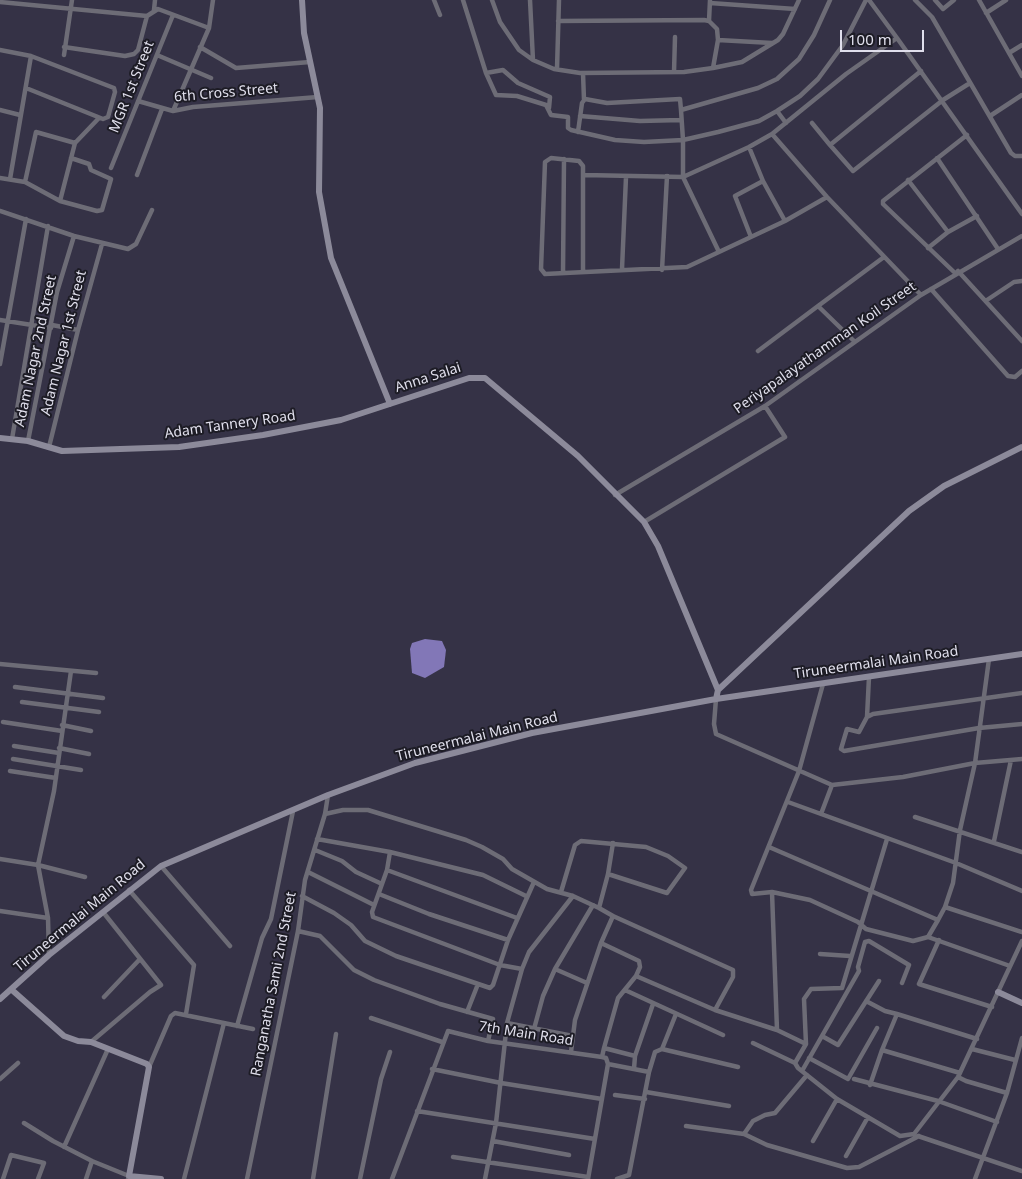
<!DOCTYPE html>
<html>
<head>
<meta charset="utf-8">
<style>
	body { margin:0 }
	#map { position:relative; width:1022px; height:1179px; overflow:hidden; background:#353246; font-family:"Noto Sans",sans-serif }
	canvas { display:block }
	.scale { position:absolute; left:840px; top:30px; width:84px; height:22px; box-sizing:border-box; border:2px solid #e0dfec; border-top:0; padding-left:6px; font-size:15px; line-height:18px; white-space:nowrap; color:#e0dfec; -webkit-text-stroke:4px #1d1c25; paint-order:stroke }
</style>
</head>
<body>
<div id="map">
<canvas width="1022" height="1179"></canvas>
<div class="scale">100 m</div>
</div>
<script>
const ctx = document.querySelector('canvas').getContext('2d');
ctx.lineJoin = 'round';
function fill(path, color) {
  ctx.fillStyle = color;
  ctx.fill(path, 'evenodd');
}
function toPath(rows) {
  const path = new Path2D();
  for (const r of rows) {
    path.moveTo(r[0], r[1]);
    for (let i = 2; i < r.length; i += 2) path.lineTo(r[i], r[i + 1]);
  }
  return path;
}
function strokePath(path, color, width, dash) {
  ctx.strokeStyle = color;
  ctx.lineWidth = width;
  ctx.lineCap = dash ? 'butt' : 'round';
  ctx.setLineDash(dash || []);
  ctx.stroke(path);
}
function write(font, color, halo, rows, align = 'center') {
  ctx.font = font + ' "Noto Sans",sans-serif';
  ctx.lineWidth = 4;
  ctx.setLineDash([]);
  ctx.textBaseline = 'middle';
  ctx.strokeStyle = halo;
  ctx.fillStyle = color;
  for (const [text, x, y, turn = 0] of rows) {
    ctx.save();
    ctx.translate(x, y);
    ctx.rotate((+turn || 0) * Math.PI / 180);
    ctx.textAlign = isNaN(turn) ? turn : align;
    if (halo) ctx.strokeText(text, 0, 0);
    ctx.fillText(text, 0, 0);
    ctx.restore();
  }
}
fill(toPath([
	[425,639,442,641,446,650,444,667,425,678,412,673,410,649,412,643]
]), '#8277b7');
strokePath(toPath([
	[434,0,440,15],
	[463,0,486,73,496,95,517,96,546,105,551,115,568,117,568,128,571,130,615,140,644,142,683,140,718,132,759,121,777,111,800,96,818,79,843,45,866,0],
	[492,0,500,22,519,50,533,60,554,69,580,73,684,72,713,68,718,40,717,29,709,21,710,0],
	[530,0,533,60],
	[869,0,897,38],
	[915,0,932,17,1011,153,1015,156,1022,156],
	[935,0,943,9,954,0],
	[979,0,1022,76],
	[0,2,147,16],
	[710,3,795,9],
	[154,10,155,0],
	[986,13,1006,0],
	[558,21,704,20,709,21],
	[718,40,772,43],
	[64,47,125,56,134,54,138,50,147,16,158,9,209,28],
	[200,47,236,68,310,62],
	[0,50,31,56,114,88,115,92,108,117,103,119,26,88],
	[1009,53,1022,45],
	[64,55,72,0],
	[157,55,211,78],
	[713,68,742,62,778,40,783,34,799,0],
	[557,69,559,0],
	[921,71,830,145,853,171,943,100,970,83],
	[674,72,675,37],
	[486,73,503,70,518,83,550,97,549,108],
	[583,73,584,100],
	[138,101,173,111,193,107,318,97],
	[0,110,20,115],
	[173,111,209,28,213,0],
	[777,111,786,123],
	[580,116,640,121,681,120],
	[990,116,1022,95],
	[812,123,830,145],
	[578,132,582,103,585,99,607,103,680,99,681,110],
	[772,134,827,197,921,295],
	[749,147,763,181,785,221],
	[937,158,998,249],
	[111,168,173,15],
	[137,175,162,109],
	[584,175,683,177,749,147,772,134,846,74,897,38,1022,214],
	[0,178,25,182,60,201,97,211,102,210,111,179,91,170,89,164,71,158],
	[10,179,31,56],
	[908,180,948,232,928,248],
	[25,182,36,132,75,143],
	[60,201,75,143,99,118],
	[0,211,74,236,128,249,136,244,152,210],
	[948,232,977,216],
	[751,237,735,196,763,181],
	[719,252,683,177,683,140,681,110,758,88,777,79,799,59,814,35,830,0],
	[622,269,626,177],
	[662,270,667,176],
	[583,271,583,166,579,161,551,158,545,162,541,269,545,274,687,267,785,221,827,197],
	[958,271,1022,341],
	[563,273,564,159],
	[955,273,883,204,883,201,967,135],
	[931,289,1008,376,1015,377,1022,371],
	[987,300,1014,282,1022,281],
	[0,320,51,328],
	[52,325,78,330],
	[855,342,818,306,884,257],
	[758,351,818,306],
	[0,364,26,219],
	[12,439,48,226],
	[28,441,57,292,74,236],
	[49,447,78,330,102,244],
	[615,495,765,406,921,295,1022,236],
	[644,522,785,437,765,406],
	[0,664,96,673],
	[71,671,54,791,38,865,85,877],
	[15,687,103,698],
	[1022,693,873,714,867,717,859,732,847,729,841,749,844,751,979,728,1022,724],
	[716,699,714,724,716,734,832,785],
	[22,702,99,712],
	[867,717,869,677],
	[3,722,62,731],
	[62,725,91,731],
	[14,746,59,753],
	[59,748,89,754],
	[13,759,81,770],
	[10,771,56,778],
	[788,802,956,863,1022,891],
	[325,814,343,810,368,810,466,840,482,847,503,859,512,869,547,889,573,896,599,908,613,916,601,943,639,961,640,967,636,976,715,1010,777,1030,806,1044,795,1063,798,1068,837,1099,900,1136,914,1134,958,1077,1022,941],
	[821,814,832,785,903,777,975,763,1022,759],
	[915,817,1022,852],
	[317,839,390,852,483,875,526,896],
	[994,841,1011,760],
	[769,847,938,920],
	[315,850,342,861,356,872,382,884],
	[390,852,387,870,372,912,373,917,500,965,522,969],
	[0,859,38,865,48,918,49,955],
	[161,866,230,946],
	[387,870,517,918],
	[308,872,374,905],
	[129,890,194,965,186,1014],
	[561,892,575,845,581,841,646,847,668,856,685,868,667,893,608,874],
	[772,892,752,894,751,890,799,771,823,684],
	[379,894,429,914,508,940],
	[302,896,334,913,351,925,365,941,396,956,490,988,493,985,508,940,534,882],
	[945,907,1022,932],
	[599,908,608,874,613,843],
	[0,911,48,918],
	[613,916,733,970,733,977,715,1010],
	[298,931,320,936,354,970,374,980,440,1004,493,1019,488,1041],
	[928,937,1010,966],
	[939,940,919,984,992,1007],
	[820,954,850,956],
	[555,969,587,983],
	[625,990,723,1035],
	[104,997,140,959],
	[866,1001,885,1011,897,1014],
	[467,1012,478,984],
	[371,1018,442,1042],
	[507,1023,573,1036],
	[237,1026,262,938,271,919,293,811],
	[534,1029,543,996,555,969,593,905],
	[777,1030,772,892,810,900,858,922,866,929,913,941,928,937,938,920,945,907,953,883,960,830,975,763,989,659],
	[822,1036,838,1045,879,981],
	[91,1042,150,992,161,985,103,912],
	[753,1043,795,1063],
	[806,1044,804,999,811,989,842,988,887,839],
	[604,1048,635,1056],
	[662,1049,738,1067],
	[972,1049,1015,1060],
	[571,1052,575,1020,601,943],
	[809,1058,848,1079,877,1028],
	[608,1064,649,1072],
	[149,1067,171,1016,175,1013,253,1029],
	[432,1069,501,1083,602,1099],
	[634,1069,635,1056,653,1004],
	[802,1071,859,971,858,967,865,942,869,941,909,965,902,983],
	[960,1073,882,1050,897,1014,977,1039],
	[958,1077,966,1081,1007,1093],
	[0,1079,18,1063],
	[854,1079,938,1101,997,1122],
	[870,1085,882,1050],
	[646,1092,729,1106],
	[615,1095,645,1099],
	[417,1111,595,1139],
	[24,1123,53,1141,92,1161,129,1176,128,1179],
	[686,1126,744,1134,753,1121,765,1115,775,1113,807,1075],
	[744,1134,767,1145,847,1168,859,1167,919,1136],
	[918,1136,1022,1171],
	[493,1141,569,1155],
	[813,1141,837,1099],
	[64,1147,108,1049],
	[846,1156,868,1117],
	[453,1157,588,1177],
	[3,1179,11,1155,44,1163,38,1179],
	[86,1179,92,1161],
	[184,1179,224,1023],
	[247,1179,298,931,305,880,325,814,328,795],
	[313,1179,336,1034],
	[360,1179,381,1079,390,1052],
	[392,1179,448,1031,488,1041,602,1057],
	[485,1179,496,1123,507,1023,522,969,529,952,573,896],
	[588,1179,608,1064,606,1058,602,1057,604,1048,618,998,636,976],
	[617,1179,629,1175,649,1072,655,1052,662,1049,676,1014],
	[975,1179,1007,1093,1022,1038]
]), '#6d6c76', 4.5);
strokePath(toPath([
	[302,0,304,33,320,108,319,192,331,258,390,404],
	[0,438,28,441,62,451,179,447,263,435,341,420,469,378,485,378,578,456,644,522,658,546,718,690,716,699],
	[718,690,909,511,944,486,1022,447],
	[12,990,64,1036,78,1041,91,1042,147,1064,149,1067,129,1176,161,1179],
	[998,992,1022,1003],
	[0,999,49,955,161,866,328,795,415,763,532,733,716,699,1022,654]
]), '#8c8a9a', 6);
write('14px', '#e0dfec', '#1d1c25', [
	["MGR 1st Street",132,87,-68],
	["6th Cross Street",226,93,-5],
	["Adam Nagar 1st Street",64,343,-76],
	["Periyapalayathamman Koil Street",825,348,-35],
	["Adam Nagar 2nd Street",36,351,-78],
	["Anna Salai",428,378,-18],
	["Adam Tannery Road",230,425,-8],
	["Tiruneermalai Main Road",876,663,-8],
	["Tiruneermalai Main Road",477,737,-14],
	["Tiruneermalai Main Road",80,916,-40],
	["Ranganatha Sami 2nd Street",274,984,-79],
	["7th Main Road",526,1034,9]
]);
</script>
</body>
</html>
